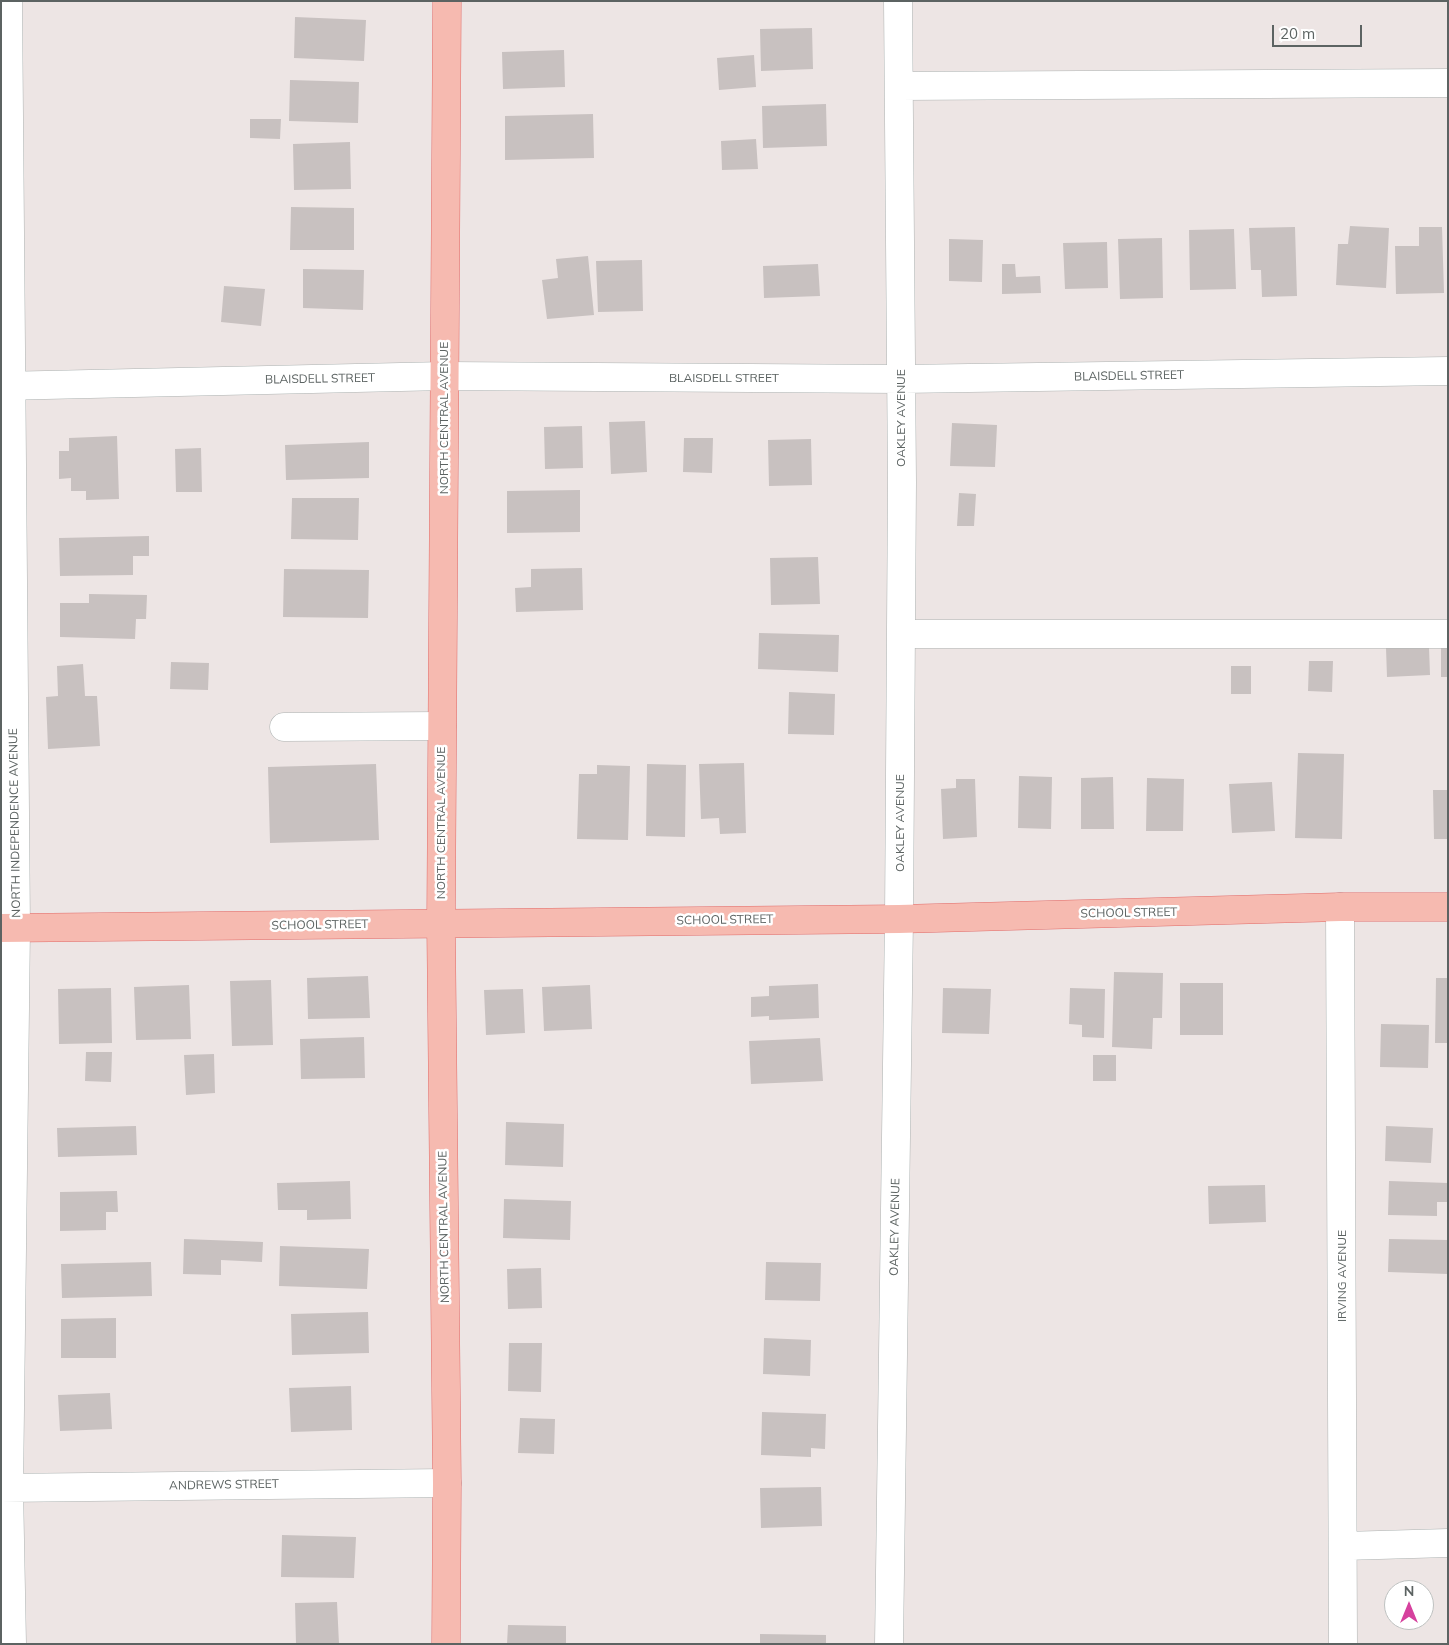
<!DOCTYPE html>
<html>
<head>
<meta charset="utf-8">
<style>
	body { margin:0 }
	#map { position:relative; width:1449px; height:1645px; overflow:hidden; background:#ede5e4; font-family:Mulish,sans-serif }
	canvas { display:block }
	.frame { position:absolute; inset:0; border:2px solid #5c6362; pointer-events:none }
	.north { position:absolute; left:1384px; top:1580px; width:50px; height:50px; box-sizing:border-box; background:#fff; border:1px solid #bec1c0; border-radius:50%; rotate:0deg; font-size:14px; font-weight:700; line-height:20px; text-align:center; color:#5c6362 }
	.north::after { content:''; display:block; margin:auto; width:18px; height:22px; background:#d6419e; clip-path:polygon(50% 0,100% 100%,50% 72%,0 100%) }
	.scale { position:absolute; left:1272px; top:25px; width:90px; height:22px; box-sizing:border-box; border:2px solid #5c6362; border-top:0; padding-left:6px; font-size:15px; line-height:18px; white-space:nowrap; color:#5c6362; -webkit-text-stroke:4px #fff; paint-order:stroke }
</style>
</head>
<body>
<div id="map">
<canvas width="1449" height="1645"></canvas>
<div class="frame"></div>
<div class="north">N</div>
<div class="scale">20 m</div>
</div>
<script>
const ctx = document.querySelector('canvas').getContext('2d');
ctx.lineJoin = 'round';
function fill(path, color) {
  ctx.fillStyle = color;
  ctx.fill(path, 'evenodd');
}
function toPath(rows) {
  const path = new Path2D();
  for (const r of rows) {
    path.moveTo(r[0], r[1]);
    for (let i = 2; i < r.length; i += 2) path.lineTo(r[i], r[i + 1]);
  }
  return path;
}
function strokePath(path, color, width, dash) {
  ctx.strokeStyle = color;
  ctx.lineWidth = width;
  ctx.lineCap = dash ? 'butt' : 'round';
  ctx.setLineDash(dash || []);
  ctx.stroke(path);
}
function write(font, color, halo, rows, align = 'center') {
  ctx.font = font + ' Mulish,sans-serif';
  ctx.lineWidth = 5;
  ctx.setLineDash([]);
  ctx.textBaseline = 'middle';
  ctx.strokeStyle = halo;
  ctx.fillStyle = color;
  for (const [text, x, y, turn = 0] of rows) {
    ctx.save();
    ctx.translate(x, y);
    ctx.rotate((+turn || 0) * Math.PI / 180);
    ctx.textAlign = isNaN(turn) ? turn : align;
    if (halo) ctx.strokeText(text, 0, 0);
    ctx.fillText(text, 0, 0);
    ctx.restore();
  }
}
fill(toPath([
	[295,17,366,20,364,61,294,58],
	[812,28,813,69,761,71,760,29],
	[564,50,565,87,503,89,502,52],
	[754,55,756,87,719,90,717,58],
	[290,80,359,82,358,123,289,121],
	[826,104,827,146,763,148,762,106],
	[593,114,594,158,505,160,505,116],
	[250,119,281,119,280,139,250,138],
	[756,139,758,169,722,170,721,141],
	[350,142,351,189,294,190,293,144],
	[291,207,354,208,354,250,290,250],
	[1350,226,1389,228,1386,288,1336,285,1338,244,1348,244],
	[1295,227,1297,296,1262,297,1261,270,1251,270,1249,228],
	[1419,227,1442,227,1444,293,1396,294,1395,246,1419,246],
	[1234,229,1236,289,1190,290,1189,230],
	[1162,238,1163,298,1120,299,1118,239],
	[949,239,983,240,982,282,949,281],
	[1107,242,1108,288,1065,289,1063,243],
	[588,256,594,315,547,319,542,280,558,278,556,259],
	[642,260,643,311,598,312,596,261],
	[818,264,820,296,764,298,763,266],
	[1002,264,1015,264,1016,277,1040,276,1041,293,1002,294],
	[303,269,364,270,363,310,303,308],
	[224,286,265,289,261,326,221,322],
	[645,421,647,472,611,474,609,422],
	[952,423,997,425,995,467,950,466],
	[582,426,583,468,545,469,544,427],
	[117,436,119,499,86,500,86,491,71,491,71,478,59,479,59,451,69,451,69,438],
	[684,438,713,438,712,473,683,472],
	[811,439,812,485,769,486,768,440],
	[369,442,369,478,286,480,285,445],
	[201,448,202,492,176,492,175,449],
	[580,490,580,532,507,533,507,491],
	[959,493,976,494,974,526,957,526],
	[292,498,359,498,358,540,291,539],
	[149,536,149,556,133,556,133,575,60,576,59,538],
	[818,557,820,604,771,605,770,558],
	[582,568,583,610,516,612,515,588,531,587,531,569],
	[284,569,369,570,368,618,283,617],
	[89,594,147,595,146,619,136,619,135,639,60,637,60,603,89,603],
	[759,633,839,635,838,672,758,669],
	[1429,647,1430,675,1387,677,1386,648],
	[1441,647,1448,647,1448,677,1441,677],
	[1309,661,1333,661,1332,692,1308,691],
	[171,662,209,663,208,690,170,689],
	[83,664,85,696,97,696,100,746,48,749,46,697,58,696,57,666],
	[1231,666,1251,666,1251,694,1231,694],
	[789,692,835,694,834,735,788,734],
	[1298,753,1344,754,1342,839,1295,838],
	[744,763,746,833,720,834,719,818,701,819,699,764],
	[376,764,379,840,270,843,268,767],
	[647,764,686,765,685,837,646,836],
	[597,765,630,766,628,840,577,839,579,774,597,774],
	[1019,776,1052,777,1051,829,1018,828],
	[1113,777,1114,829,1081,829,1081,778],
	[1147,778,1184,779,1183,831,1146,831],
	[956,779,975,779,977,837,943,839,941,789,956,788],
	[1272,782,1275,831,1232,833,1229,784],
	[1433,790,1448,790,1448,839,1434,839],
	[1114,972,1163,973,1162,1018,1153,1018,1152,1049,1112,1047],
	[368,976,370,1018,308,1019,307,978],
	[1436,978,1448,978,1448,1043,1435,1043],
	[271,980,273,1045,232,1046,230,981],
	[1180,983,1223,983,1223,1035,1180,1035],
	[818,984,819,1018,769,1020,769,1016,751,1017,751,997,769,996,769,986],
	[189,985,191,1039,136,1040,134,987],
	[590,985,592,1029,544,1031,542,987],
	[111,988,112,1043,59,1044,58,989],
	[943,988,991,989,989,1034,942,1033],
	[1070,988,1105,989,1104,1038,1082,1037,1082,1025,1069,1024],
	[523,989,525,1033,486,1035,484,990],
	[1381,1024,1429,1025,1428,1068,1380,1067],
	[364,1037,365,1078,301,1079,300,1039],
	[820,1038,823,1081,751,1084,749,1041],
	[86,1052,112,1052,111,1082,85,1081],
	[214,1054,215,1093,186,1095,184,1055],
	[1093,1055,1116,1055,1116,1081,1093,1081],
	[506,1122,564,1124,563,1167,505,1165],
	[136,1126,137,1155,58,1157,57,1128],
	[1386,1126,1433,1128,1431,1163,1385,1161],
	[350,1181,351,1219,307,1220,307,1210,278,1210,277,1183],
	[1389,1181,1448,1183,1448,1202,1437,1202,1437,1216,1388,1215],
	[1265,1185,1266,1222,1209,1224,1208,1186],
	[117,1191,118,1212,106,1212,106,1230,60,1231,60,1192],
	[504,1199,571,1201,570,1240,503,1238],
	[184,1239,263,1242,262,1262,221,1260,221,1275,183,1274],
	[1389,1239,1448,1240,1448,1274,1388,1272],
	[280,1246,369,1249,367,1289,279,1286],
	[151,1262,152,1296,62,1298,61,1264],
	[766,1262,821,1263,820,1301,765,1300],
	[541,1268,542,1308,508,1309,507,1269],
	[368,1312,369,1353,292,1355,291,1314],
	[116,1318,116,1358,61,1358,61,1319],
	[764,1338,811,1340,810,1376,763,1374],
	[509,1343,542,1343,541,1392,508,1391],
	[351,1386,352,1430,291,1432,289,1388],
	[110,1393,112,1429,60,1431,58,1395],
	[762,1412,826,1414,825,1449,811,1448,811,1457,761,1455],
	[520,1418,555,1419,554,1454,518,1453],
	[821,1487,822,1526,761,1528,760,1488],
	[282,1535,356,1537,354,1578,281,1577],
	[337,1602,339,1644,296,1644,295,1603],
	[508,1625,566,1626,566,1644,507,1644],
	[760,1634,826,1635,826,1644,760,1644]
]), '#c8c1c0');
const minor = toPath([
	[8,1,16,928,9,1488,12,1644],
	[899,86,1448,83],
	[1,386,445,376,901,379,1448,371],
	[901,634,1448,634],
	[284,727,442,726],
	[1340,907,1343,1644],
	[1,1488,447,1483],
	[1344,1546,1448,1543],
	[889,1644,899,919,902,482,898,1]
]);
const major = toPath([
	[1,928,899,919,1340,907,1448,907],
	[446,1644,447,1483,441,923,447,1]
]);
strokePath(minor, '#adb3b2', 29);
strokePath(major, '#e16b69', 29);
strokePath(minor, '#fff', 28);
strokePath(major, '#f6bab0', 28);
write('12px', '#5c6362', '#fff', [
	["BLAISDELL STREET",1129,376,-1],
	["BLAISDELL STREET",724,378],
	["BLAISDELL STREET",320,379,-1],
	["NORTH CENTRAL AVENUE",444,418,-90],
	["OAKLEY AVENUE",901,418,-90],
	["NORTH INDEPENDENCE AVENUE",15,823,-91],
	["NORTH CENTRAL AVENUE",441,823,-90],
	["OAKLEY AVENUE",900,823,-90],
	["SCHOOL STREET",1129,913,-1],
	["SCHOOL STREET",725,920,-1],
	["SCHOOL STREET",320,925,-1],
	["NORTH CENTRAL AVENUE",444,1227,-91],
	["OAKLEY AVENUE",895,1227,-89],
	["IRVING AVENUE",1342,1276,-90],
	["ANDREWS STREET",224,1485,-1]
]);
</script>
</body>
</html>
